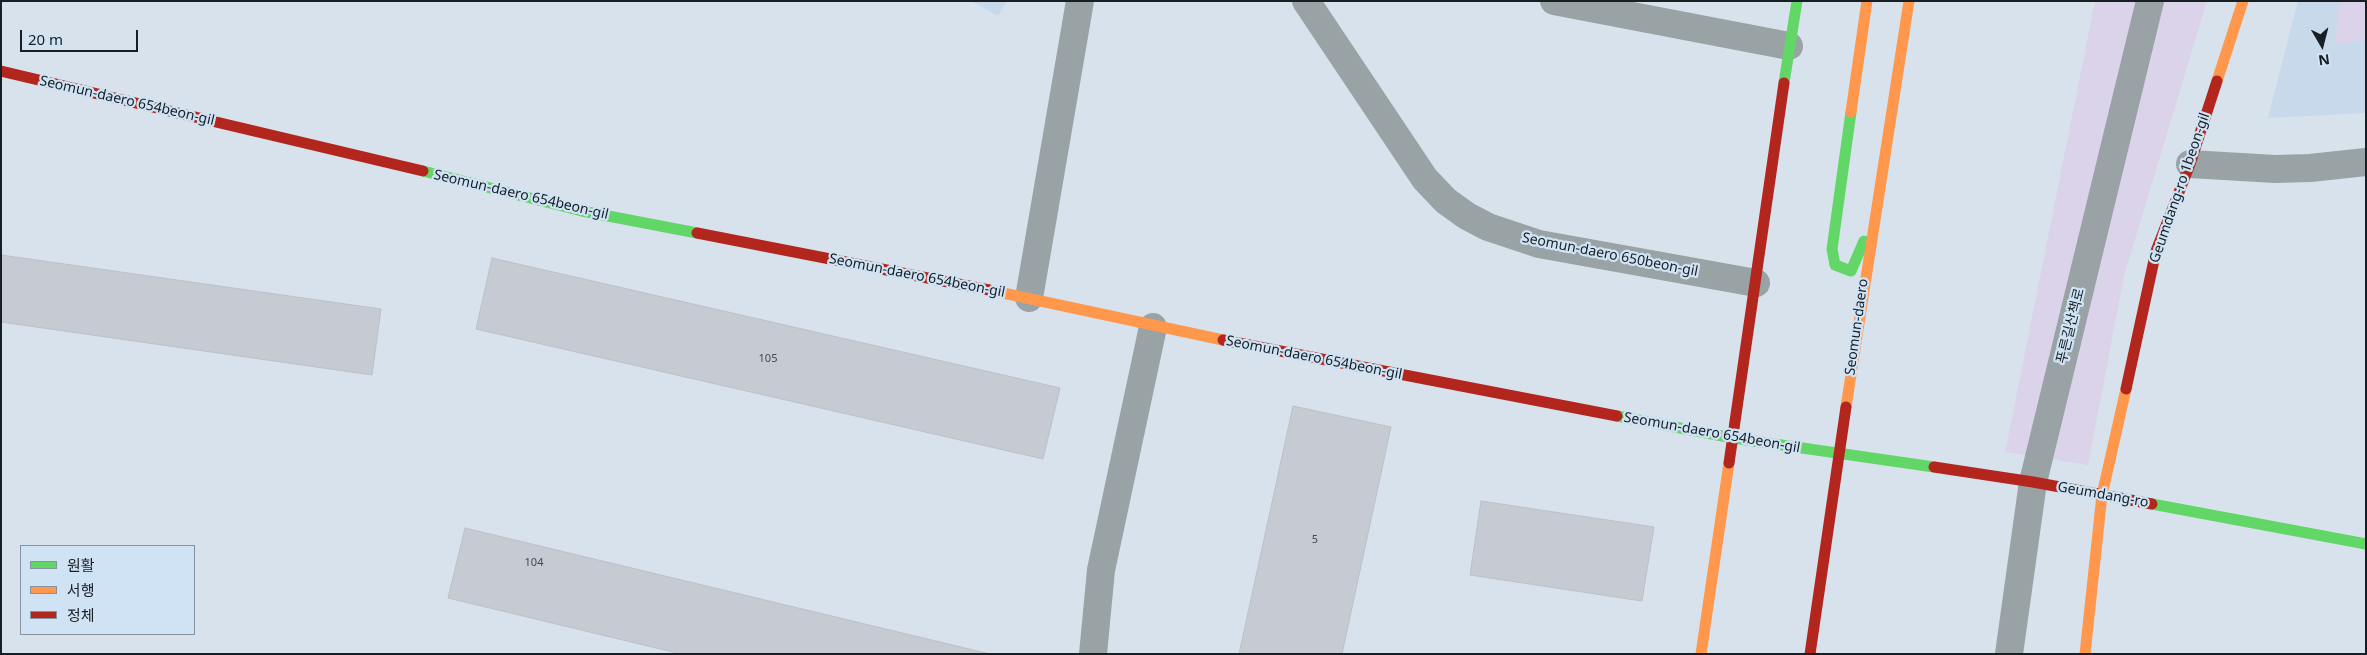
<!DOCTYPE html>
<html>
<head>
<meta charset="utf-8">
<style>
	body { margin:0 }
	#map { position:relative; width:2367px; height:655px; overflow:hidden; background:#d8e2ec; font-family:"Noto Sans","Noto Sans KR",sans-serif }
	canvas { display:block }
	.frame { position:absolute; inset:0; border:2px solid #171e24; pointer-events:none }
	.legend { position:absolute; left:20px; top:545px; width:175px; height:90px; box-sizing:border-box; background:#d0e3f4; border:1px solid #8694a1; margin:0; padding:6px 9px; list-style:none; font-size:15px; color:#171e24 }
	.legend li { display:flex; align-items:center; gap:10px; height:25px }
	.legend b { width:25px; border:1px solid #8694a1 }
	.north { position:absolute; left:2297px; top:20px; width:50px; height:50px; -webkit-text-stroke:4px #d0e3f4; paint-order:stroke; rotate:172deg; font-size:14px; font-weight:700; line-height:20px; text-align:center; color:#171e24 }
	.north::after { content:''; display:block; margin:auto; width:18px; height:22px; background:#171e24; clip-path:polygon(50% 0,100% 100%,50% 72%,0 100%) }
	.scale { position:absolute; left:20px; top:30px; width:118px; height:22px; box-sizing:border-box; border:2px solid #171e24; border-top:0; padding-left:6px; font-size:15px; line-height:18px; white-space:nowrap; color:#171e24; -webkit-text-stroke:4px #d0e3f4; paint-order:stroke }
</style>
</head>
<body>
<div id="map">
<canvas width="2367" height="655"></canvas>
<div class="frame"></div>
<ul class="legend">
<li><b style="height:6px;background:#63d668"></b>원활</li>
<li><b style="height:6px;background:#ff974d"></b>서행</li>
<li><b style="height:6px;background:#b3261e"></b>정체</li>
</ul>
<div class="north">N</div>
<div class="scale">20 m</div>
</div>
<script>
const ctx = document.querySelector('canvas').getContext('2d');
ctx.lineJoin = 'round';
function fill(path, color) {
  ctx.fillStyle = color;
  ctx.fill(path, 'evenodd');
}
function toPath(rows) {
  const path = new Path2D();
  for (const r of rows) {
    path.moveTo(r[0], r[1]);
    for (let i = 2; i < r.length; i += 2) path.lineTo(r[i], r[i + 1]);
  }
  return path;
}
function strokePath(path, color, width, dash) {
  ctx.strokeStyle = color;
  ctx.lineWidth = width;
  ctx.lineCap = dash ? 'butt' : 'round';
  ctx.setLineDash(dash || []);
  ctx.stroke(path);
}
function write(font, color, halo, rows, align = 'center') {
  ctx.font = font + ' "Noto Sans","Noto Sans KR",sans-serif';
  ctx.lineWidth = 4.5;
  ctx.setLineDash([]);
  ctx.textBaseline = 'middle';
  ctx.strokeStyle = halo;
  ctx.fillStyle = color;
  for (const [text, x, y, turn = 0] of rows) {
    ctx.save();
    ctx.translate(x, y);
    ctx.rotate((+turn || 0) * Math.PI / 180);
    ctx.textAlign = isNaN(turn) ? turn : align;
    if (halo) ctx.strokeText(text, 0, 0);
    ctx.fillText(text, 0, 0);
    ctx.restore();
  }
}
fill(toPath([
	[971,1,1007,1,998,16],
	[2298,1,2366,1,2366,113,2268,118]
]), '#c7d9ea');
fill(toPath([
	[2095,1,2207,1,2124,276,2088,465,2005,452],
	[2339,1,2366,1,2366,40,2335,44]
]), '#dbd3ea');
const building = toPath([
	[1,255,381,309,372,375,1,322,1,255],
	[492,258,1060,388,1043,459,476,329,492,258],
	[1293,406,1391,427,1342,654,1239,654,1293,406],
	[1481,501,1654,527,1642,601,1470,575,1481,501],
	[465,528,990,654,681,654,448,598,465,528]
]);
fill(building, '#c5cad3');
strokePath(building, '#bbc0c8', 1);
strokePath(toPath([
	[1306,1,1425,179,1446,201,1467,216,1488,227,1539,244,1756,283],
	[1554,1,1789,46],
	[2190,164,2275,169,2310,168,2366,162],
	[1029,298,1080,1],
	[1093,654,1101,570,1153,327],
	[2009,654,2033,482,2150,1]
]), '#99a2a5', 28);
strokePath(toPath([
	[1784,83,1797,1],
	[1851,112,1832,249,1835,265,1851,271,1864,241],
	[423,171,582,211,697,233],
	[1617,416,1733,438,1934,467],
	[2152,504,2366,544]
]), '#63d668', 11);
strokePath(toPath([
	[2217,81,2243,1],
	[1851,112,1867,1],
	[989,290,1223,340],
	[1846,407,1909,1],
	[1701,654,1729,463],
	[2085,654,2102,495,2126,389]
]), '#ff974d', 11);
strokePath(toPath([
	[1,71,423,171],
	[697,233,989,290],
	[1223,340,1617,416],
	[2126,389,2156,251,2190,164,2217,81],
	[1729,463,1784,83],
	[1934,467,2033,482,2152,504],
	[1810,654,1846,407]
]), '#b3261e', 11);
write('11px', '#444a51', null, [
	["105",768,359],
	["5",1315,540],
	["104",534,563]
]);
write('14px', '#171e24', '#d0e3f4', [
	["Seomun-daero 654beon-gil",127,101,13],
	["Geumdang-ro 1beon-gil",2180,188,-71],
	["Seomun-daero 654beon-gil",521,195,13],
	["Seomun-daero 650beon-gil",1610,255,11],
	["Seomun-daero 654beon-gil",917,276,11],
	["푸른길산책로",2071,326,-76],
	["Seomun-daero",1857,327,-82],
	["Seomun-daero 654beon-gil",1314,358,11],
	["Seomun-daero 654beon-gil",1712,433,10],
	["Geumdang-ro",2103,495,10]
]);
</script>
</body>
</html>
